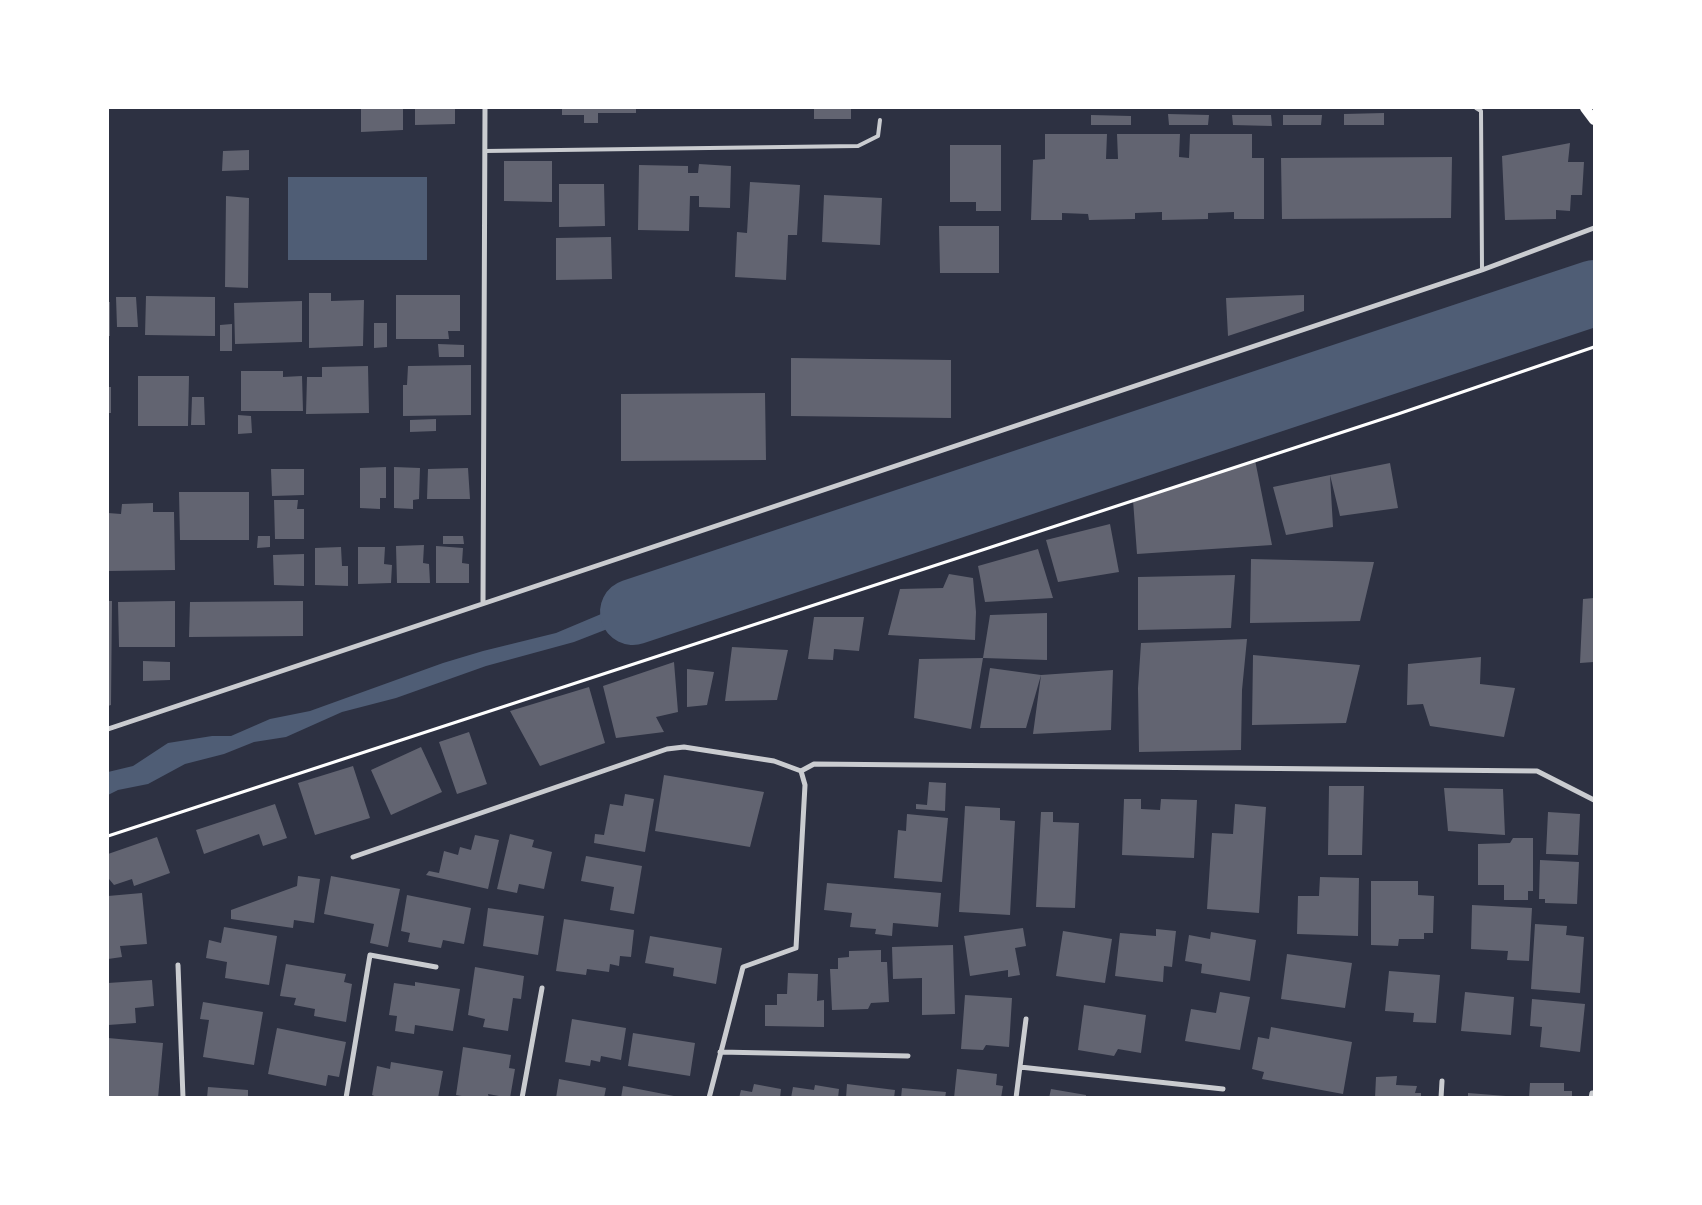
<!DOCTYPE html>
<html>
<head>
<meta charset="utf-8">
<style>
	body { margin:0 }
	#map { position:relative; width:1702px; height:1205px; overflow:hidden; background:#2d3142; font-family:"PT Sans",sans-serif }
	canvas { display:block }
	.frame { position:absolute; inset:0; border:109px solid #fff; pointer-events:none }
</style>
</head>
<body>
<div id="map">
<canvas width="1702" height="1205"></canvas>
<div class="frame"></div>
</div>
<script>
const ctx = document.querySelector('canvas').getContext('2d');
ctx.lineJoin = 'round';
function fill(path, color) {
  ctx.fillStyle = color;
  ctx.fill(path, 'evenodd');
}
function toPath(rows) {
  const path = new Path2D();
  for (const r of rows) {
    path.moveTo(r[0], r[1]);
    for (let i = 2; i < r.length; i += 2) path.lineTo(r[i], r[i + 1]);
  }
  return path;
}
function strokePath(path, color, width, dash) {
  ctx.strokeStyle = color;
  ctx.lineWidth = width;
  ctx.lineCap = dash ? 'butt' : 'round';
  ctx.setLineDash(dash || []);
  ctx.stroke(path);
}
fill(toPath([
	[288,177,427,177,427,260,288,260],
	[799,535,806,550,770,563,664,607,574,642,486,666,396,698,342,712,286,737,254,742,224,754,185,764,148,784,118,790,108,795,108,772,133,766,168,743,212,736,231,736,270,719,310,711,443,663,483,651,556,633,644,596,706,580,712,575,716,568,714,562,720,560]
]), '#4f5d75');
strokePath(toPath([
	[633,612,1594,293]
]), '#4f5d75', 66);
fill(toPath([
	[361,108,403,108,403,130,361,132],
	[415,108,455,108,455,124,415,125],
	[562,108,636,108,636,113,598,113,598,123,584,123,584,115,562,115],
	[814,108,851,108,851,119,814,119],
	[1384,113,1384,125,1344,125,1344,114],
	[1168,114,1209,115,1208,125,1169,125],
	[1091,115,1131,116,1131,125,1091,125],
	[1232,115,1271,115,1272,126,1233,125],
	[1283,115,1322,115,1321,125,1283,125],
	[1045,134,1107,134,1106,159,1118,159,1117,134,1180,134,1179,157,1189,158,1190,134,1252,134,1252,158,1264,158,1264,219,1234,219,1234,212,1208,213,1208,219,1162,220,1162,212,1135,213,1135,219,1089,220,1088,214,1062,213,1062,220,1031,220,1033,160,1045,159],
	[1570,143,1568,162,1584,162,1582,195,1571,195,1570,211,1556,210,1556,219,1505,220,1502,156],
	[950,145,1001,145,1001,211,976,211,976,202,950,202],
	[249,150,249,170,222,171,223,151],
	[1452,157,1451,218,1282,219,1281,158],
	[504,161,552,161,552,202,504,201],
	[699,164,731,166,730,208,699,207,699,196,690,196,689,231,638,230,639,165,688,166,688,173,698,173],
	[750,182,800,185,797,235,788,235,786,280,735,277,737,232,747,233],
	[559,184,604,184,605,226,559,227],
	[824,195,882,198,880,245,822,242],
	[226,196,249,198,248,288,225,287],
	[939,226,999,226,999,273,940,273],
	[611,237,612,279,556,280,556,238],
	[309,293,331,293,331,301,364,300,363,346,309,348],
	[396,295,460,295,460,331,448,331,449,339,396,339],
	[1304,295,1304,311,1228,336,1226,298],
	[146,296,215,297,215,336,145,335],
	[116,297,136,297,138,327,117,327],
	[302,301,302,342,235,344,234,303],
	[108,302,110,302,110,336,108,336],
	[374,323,387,323,387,347,374,348],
	[232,324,232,351,220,351,220,325],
	[438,344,464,345,464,357,439,357],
	[791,358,951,360,951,418,791,416],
	[471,365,471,415,403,416,403,385,407,385,408,366],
	[368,366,369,413,306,414,307,377,322,377,322,367],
	[241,371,283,371,283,377,302,376,303,411,241,411],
	[138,376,189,376,188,426,138,426],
	[108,387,111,387,111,413,108,413],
	[765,393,766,460,621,461,621,394],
	[192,397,204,397,205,425,191,425],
	[238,415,251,416,252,433,238,434],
	[436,419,436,431,410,432,410,420],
	[1255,460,1272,545,1137,554,1133,500],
	[1390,463,1398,508,1340,516,1330,475],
	[386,467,386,498,380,498,380,509,360,508,360,468],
	[394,467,420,468,419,499,413,500,413,509,394,508],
	[468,468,470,499,427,499,428,469],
	[271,469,304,469,304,495,272,496],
	[1330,475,1333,527,1286,535,1273,487],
	[179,492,249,492,249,540,180,540],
	[274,500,298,500,297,509,304,509,304,539,275,539],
	[153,503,153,512,174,512,175,570,108,571,108,513,121,514,122,504],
	[1110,524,1119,572,1058,582,1046,540],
	[258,536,270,536,270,547,257,548],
	[443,536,463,536,464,544,443,544],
	[424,545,423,563,429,564,430,583,397,583,396,546],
	[436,546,463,548,462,563,469,564,469,583,436,583],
	[341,547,342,566,348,566,348,586,315,585,315,548],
	[358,547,385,547,384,564,392,565,391,583,358,584],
	[1038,549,1053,598,985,602,978,566],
	[304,554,304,586,274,585,273,555],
	[1251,559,1374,562,1360,621,1250,623],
	[949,574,973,578,976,612,975,640,888,635,900,589,943,588],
	[1235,575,1231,628,1138,630,1138,577],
	[1594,598,1594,662,1580,663,1583,599],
	[108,601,112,601,111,705,108,706],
	[175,601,175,647,119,647,118,602],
	[303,601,303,636,189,637,190,602],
	[1047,613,1047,660,983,658,990,615],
	[814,617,864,617,859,651,834,649,833,660,808,659],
	[1247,639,1242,690,1241,750,1139,752,1138,688,1141,643],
	[732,647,788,650,777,700,725,701],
	[1253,655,1360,665,1346,723,1252,725],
	[1481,657,1480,684,1515,688,1504,737,1430,726,1423,704,1407,705,1408,664],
	[983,658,971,729,914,718,919,659],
	[143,661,170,662,170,680,143,681],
	[674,662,678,712,656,717,664,732,616,738,603,686],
	[990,668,1041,675,1113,670,1111,730,1033,734,1041,675,1026,728,980,728],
	[687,669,714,672,707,705,687,707],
	[589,687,605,743,540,766,510,711],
	[469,732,487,784,457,794,439,742],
	[421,747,442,792,391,815,371,770],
	[353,766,370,818,315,835,298,783],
	[664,775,764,792,750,847,655,831],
	[929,782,946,783,945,811,916,809,916,804,927,805],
	[1329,786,1364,786,1362,855,1328,855],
	[1444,788,1503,789,1505,835,1448,831],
	[625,794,654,799,645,852,594,843,595,834,604,835,610,804,623,806],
	[1124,799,1141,799,1141,809,1160,810,1161,799,1197,800,1194,858,1122,855],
	[275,804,287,838,263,846,259,834,204,854,196,830],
	[1235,804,1266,807,1259,913,1207,909,1212,833,1233,834],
	[965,806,1000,808,1000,820,1015,821,1010,915,959,912],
	[1041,812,1053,812,1053,822,1079,823,1075,908,1036,907],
	[1548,812,1580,814,1578,855,1546,854],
	[907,814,948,818,942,882,894,878,898,830,906,831],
	[510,834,534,840,532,847,552,852,544,889,519,884,517,893,497,889],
	[475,835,499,840,488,889,426,875,429,871,439,873,444,851,458,855,460,847,471,850],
	[157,837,170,873,134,886,132,879,114,885,109,879,108,880,108,854],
	[1513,838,1533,838,1533,891,1528,891,1528,900,1504,900,1504,885,1478,885,1478,844,1510,843],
	[586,856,642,866,634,914,610,910,614,887,581,881],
	[1540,860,1579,862,1577,904,1545,903,1545,899,1539,899],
	[298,876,320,879,314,923,294,920,293,928,231,919,231,910,297,886],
	[331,876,400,889,388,947,370,943,374,924,324,914],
	[1320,877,1359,878,1358,936,1297,934,1298,896,1319,896],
	[1371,881,1418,881,1418,895,1434,896,1433,933,1424,933,1424,939,1399,939,1398,946,1371,945],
	[827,883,941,893,938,927,893,923,892,936,875,934,876,929,850,927,852,913,824,910],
	[142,893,147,944,120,946,122,957,108,959,108,896],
	[407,895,471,908,464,944,443,940,441,948,408,942,410,933,401,931],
	[1472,905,1532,908,1529,961,1507,960,1508,951,1471,949],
	[488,908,544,916,538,955,483,946],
	[564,919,634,930,631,957,620,956,619,966,610,964,609,972,587,969,586,975,556,971],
	[1535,924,1567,926,1566,935,1584,937,1580,993,1531,989],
	[224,927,277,936,269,985,225,978,227,962,206,958,209,940,221,943],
	[1023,928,1026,946,1015,948,1020,975,1008,977,1008,970,970,976,964,936],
	[1156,929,1176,931,1172,967,1164,966,1163,982,1115,976,1120,933,1156,936],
	[1063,931,1112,939,1105,983,1056,976],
	[1211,932,1256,940,1250,981,1201,973,1202,964,1185,961,1189,935,1210,939],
	[650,936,722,948,716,984,673,976,674,968,645,963],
	[953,945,955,1014,922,1015,922,978,893,979,892,947],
	[881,950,881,962,887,962,889,1002,871,1003,868,1009,832,1010,830,969,838,969,838,958,849,957,849,951],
	[1287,954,1352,963,1345,1008,1281,999],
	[286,964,346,974,344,982,352,984,346,1022,314,1016,315,1009,294,1005,296,998,280,996],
	[475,967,524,976,521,999,513,998,508,1031,483,1027,485,1019,468,1015],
	[1389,971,1440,975,1436,1023,1413,1022,1414,1013,1385,1011],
	[788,973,818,974,817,1001,824,1000,824,1027,765,1026,765,1005,777,1005,777,994,787,994],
	[152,980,154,1006,135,1008,136,1023,108,1025,108,983],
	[415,982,460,989,453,1031,415,1025,414,1034,395,1031,397,1016,389,1015,394,983,415,986],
	[1220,992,1250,997,1240,1050,1185,1041,1191,1009,1216,1013],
	[1465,992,1514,997,1511,1035,1461,1031],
	[965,995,1012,998,1009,1047,986,1045,983,1050,961,1049],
	[1532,999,1585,1004,1580,1052,1540,1047,1542,1027,1530,1026],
	[203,1002,263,1012,254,1065,203,1057,209,1020,200,1019],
	[1084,1005,1146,1015,1141,1053,1118,1049,1114,1056,1078,1050],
	[572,1019,626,1028,621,1060,601,1056,600,1062,591,1060,590,1066,565,1062],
	[1271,1027,1352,1042,1343,1094,1262,1079,1264,1072,1252,1069,1258,1037,1269,1039],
	[277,1028,346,1042,339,1077,328,1075,326,1086,268,1074],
	[633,1033,695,1043,690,1076,628,1066],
	[108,1038,163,1043,158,1098,108,1098],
	[463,1047,511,1055,509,1068,515,1069,510,1098,488,1094,489,1098,473,1098,456,1095],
	[391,1062,443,1071,438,1098,379,1098,372,1095,377,1066,390,1069],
	[957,1069,997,1074,996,1085,1003,1086,1001,1098,954,1098],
	[1397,1076,1396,1085,1417,1086,1415,1093,1421,1093,1421,1098,1375,1098,1376,1077],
	[559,1079,606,1088,604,1098,556,1098],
	[1530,1083,1564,1083,1564,1091,1572,1091,1572,1098,1529,1098],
	[754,1084,781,1089,780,1098,739,1098,741,1090,752,1092],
	[847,1084,895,1090,894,1098,846,1098],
	[815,1085,839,1089,838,1098,791,1098,793,1087,814,1090],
	[623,1086,679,1097,679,1098,621,1098],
	[208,1087,248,1090,248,1098,207,1098],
	[902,1088,946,1092,945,1098,901,1098],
	[1051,1089,1086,1095,1086,1098,1049,1098],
	[1468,1093,1506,1096,1506,1098,1468,1098]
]), '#626471');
strokePath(toPath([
	[108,836,1398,414,1594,347]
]), '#fff', 3);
strokePath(toPath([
	[1476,108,1481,111,1482,270],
	[485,151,858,146,878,136,880,120]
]), '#caccd0', 4);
strokePath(toPath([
	[483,603,485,108],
	[108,729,1482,270,1594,228],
	[801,771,814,764,1537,771,1594,800],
	[353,857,667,749,684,747,774,761,801,771,805,785,796,948,743,967,709,1098],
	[178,965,183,1098],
	[720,1052,908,1056],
	[1020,1067,1223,1089],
	[346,1098,370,955,436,967],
	[522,1098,542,988],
	[1016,1098,1026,1019],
	[1441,1098,1442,1081],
	[1591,1098,1592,1093,1594,1093]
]), '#caccd0', 5);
strokePath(toPath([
	[1585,108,1594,120]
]), '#fff', 10);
</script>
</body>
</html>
